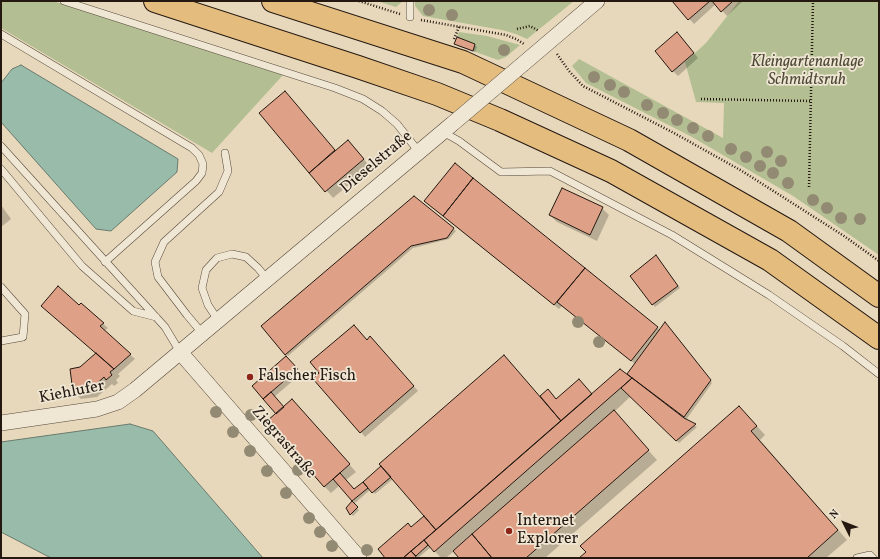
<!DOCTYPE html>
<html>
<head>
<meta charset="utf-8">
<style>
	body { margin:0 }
	#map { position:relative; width:880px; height:559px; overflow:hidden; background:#e7d8bb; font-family:Vollkorn,serif }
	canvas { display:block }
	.frame { position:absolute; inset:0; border:2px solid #241811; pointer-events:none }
	.north { position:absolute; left:824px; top:503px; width:40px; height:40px; -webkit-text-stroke:3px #efe6d3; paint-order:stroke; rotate:312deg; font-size:11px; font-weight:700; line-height:16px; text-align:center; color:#241811 }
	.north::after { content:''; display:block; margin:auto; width:14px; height:18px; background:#241811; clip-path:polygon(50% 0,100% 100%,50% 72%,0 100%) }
</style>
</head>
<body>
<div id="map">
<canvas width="880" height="559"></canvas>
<div class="frame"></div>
<div class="north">N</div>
</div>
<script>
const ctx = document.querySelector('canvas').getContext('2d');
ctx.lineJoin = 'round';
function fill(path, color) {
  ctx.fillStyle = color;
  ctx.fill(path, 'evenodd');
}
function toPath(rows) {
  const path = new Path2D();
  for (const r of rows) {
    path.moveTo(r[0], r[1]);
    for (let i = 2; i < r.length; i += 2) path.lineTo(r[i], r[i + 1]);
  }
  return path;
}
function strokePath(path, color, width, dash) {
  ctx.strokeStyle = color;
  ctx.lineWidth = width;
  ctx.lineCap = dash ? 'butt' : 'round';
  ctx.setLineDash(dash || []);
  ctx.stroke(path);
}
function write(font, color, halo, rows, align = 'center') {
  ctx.font = font + ' Vollkorn,serif';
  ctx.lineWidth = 3.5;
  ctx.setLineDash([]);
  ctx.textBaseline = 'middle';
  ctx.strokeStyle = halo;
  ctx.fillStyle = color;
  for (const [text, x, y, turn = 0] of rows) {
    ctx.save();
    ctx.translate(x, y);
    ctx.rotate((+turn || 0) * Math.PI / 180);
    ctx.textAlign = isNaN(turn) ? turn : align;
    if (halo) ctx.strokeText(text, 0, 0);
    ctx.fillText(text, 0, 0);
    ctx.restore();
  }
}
fill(toPath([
	[1,1,53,1,283,75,212,153,1,28],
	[377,1,403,1,396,7],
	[415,1,574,1,527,39,516,34,502,30,423,16,415,6],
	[739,1,879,1,879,255,793,196,692,137,586,83,572,66,579,59,723,138,724,103,696,102,685,62,706,43],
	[459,32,487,36,520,45,506,57,498,60,473,51,475,44,457,37]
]), '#b3bf92');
const water = toPath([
	[21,65,178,159,177,172,111,231,96,229,1,122,1,83,12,69,21,65],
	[130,424,153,431,263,558,51,558,1,532,1,442,130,424]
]);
fill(water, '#98bbaa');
strokePath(water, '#6a7a6d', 1);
fill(toPath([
	[673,1,743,1,727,16,716,4,694,24],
	[682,38,698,58,678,76,673,71],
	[455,44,475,45,477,47,475,52,458,46],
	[285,93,336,151,355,148,370,167,333,198,261,114],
	[455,164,660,330,667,325,712,383,686,420,697,427,679,443,631,396,614,412,657,460,545,558,461,558,454,551,446,558,441,558,431,547,418,558,387,558,412,528,426,516,393,479,375,494,371,489,354,504,359,510,353,516,347,509,354,501,340,485,331,493,324,486,277,414,253,386,291,362,301,374,274,397,284,408,299,408,356,472,346,480,354,490,540,397,547,391,556,400,592,395,630,378,631,377,628,374,635,364,562,306,559,309,430,206],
	[414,197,456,231,449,239,413,248,288,356,262,326],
	[1,205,11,219,1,227],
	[602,208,609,215,597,241,557,222,550,215],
	[658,259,680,288,655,307,631,276],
	[81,304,108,328,104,331,135,359,118,374,120,376,116,380,118,383,114,386,112,384,97,397,81,399,74,392,80,368,97,353,79,306],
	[367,341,375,342,418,391,365,437,361,432],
	[748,416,765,435,760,440,847,540,826,558,580,558]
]), '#0003');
const building = toPath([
	[672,1,710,1,688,20,672,1],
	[712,1,733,1,721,12,712,1],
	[677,32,694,53,672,72,655,51,677,32],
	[457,37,475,44,473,51,454,44,457,37],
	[285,91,335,150,309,173,259,113,285,91],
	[348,140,364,159,325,192,309,173,348,140],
	[455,163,473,178,443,216,424,201,455,163],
	[473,178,585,268,554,305,443,216,473,178],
	[562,188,603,207,590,235,549,215,562,188],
	[414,196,454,228,447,238,411,246,285,355,261,326,414,196],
	[656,255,678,286,652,305,630,276,656,255],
	[585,268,658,327,631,361,557,302,585,268],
	[58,286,79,305,81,303,104,323,100,326,131,354,114,369,41,306,58,286],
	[665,322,711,380,684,417,627,374,665,322],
	[354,325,367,340,370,336,414,386,360,433,313,379,319,373,310,362,354,325],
	[96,353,114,369,110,372,112,375,106,380,104,377,90,390,73,392,70,369,80,367,96,353],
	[504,355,561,421,436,530,379,464,504,355],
	[286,356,298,369,263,399,252,386,286,356],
	[620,369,632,378,434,552,424,540,620,369],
	[632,378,684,418,696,424,676,441,621,388,632,378],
	[579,379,592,394,561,421,540,396,548,389,556,399,579,379],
	[271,392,284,407,276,414,263,399,271,392],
	[292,399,350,464,324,487,267,421,292,399],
	[739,406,757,426,751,431,838,530,807,558,579,558,586,552,580,546,739,406],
	[614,410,649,450,526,558,492,558,472,534,614,410],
	[381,466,391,477,372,493,363,482,381,466],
	[340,473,354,489,363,482,368,488,352,501,333,479,340,473],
	[352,501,358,507,350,515,346,508,352,501],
	[424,516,436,530,403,558,385,558,378,549,408,523,411,527,424,516],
	[472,534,492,558,459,558,453,551,472,534],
	[424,540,428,545,416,556,411,551,424,540],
	[411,551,417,558,403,558,411,551]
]);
fill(building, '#dea187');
strokePath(building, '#241811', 1);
const service = toPath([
	[64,1,335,88,363,99,382,111,397,124,419,152],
	[410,17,410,1],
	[1,34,192,148,199,155,203,164,202,173,196,181,105,262],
	[443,132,459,141,501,172,550,171,672,235,769,295,843,346,879,374],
	[1,146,165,327,180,352],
	[1,169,82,266,133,311,156,317],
	[1,287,25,314,23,337,1,341],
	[218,320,208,305,202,288,206,270,217,258,232,254,246,257,258,268,267,279],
	[202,333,187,315,158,277,155,262,164,242,219,192,228,171,225,153],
	[857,558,870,555,873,558]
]);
const minor = toPath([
	[523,64,597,1],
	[180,352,359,558],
	[1,423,97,409,118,402,135,390,451,125]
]);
const motorway = toPath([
	[155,1,358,67,437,94,500,120,611,171,770,260,879,338],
	[273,1,463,62,629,140,789,231,879,296]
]);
strokePath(service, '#55483c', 8);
strokePath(minor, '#55483c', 16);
strokePath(motorway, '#241811', 24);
strokePath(toPath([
	[359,1,400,14],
	[421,20,506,35,516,39,524,44],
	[517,29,530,26,539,31],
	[454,39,459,27],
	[557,54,569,71,583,86,674,133,742,171,844,236,879,261],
	[701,99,811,101],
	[809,187,813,1]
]), '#241811', 2.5, [1, 2]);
strokePath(service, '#efe6d3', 7);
strokePath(minor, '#efe6d3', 15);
strokePath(motorway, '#e4bc7e', 22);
const minorBridge = toPath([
	[451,125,523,64]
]);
strokePath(minorBridge, '#55483c', 16, []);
strokePath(minorBridge, '#efe6d3', 15);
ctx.fillStyle = '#938a73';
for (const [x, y] of [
	[429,10],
	[452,15],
	[504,50],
	[594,77],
	[610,85],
	[624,92],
	[647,105],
	[663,113],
	[677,120],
	[693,128],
	[708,136],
	[731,149],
	[767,152],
	[746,157],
	[781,161],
	[760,166],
	[773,173],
	[788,183],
	[813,200],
	[827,208],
	[841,218],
	[860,219],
	[578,322],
	[599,342],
	[216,412],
	[251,415],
	[233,432],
	[250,451],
	[298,470],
	[267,471],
	[286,493],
	[309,518],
	[320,532],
	[332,546],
	[367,550]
]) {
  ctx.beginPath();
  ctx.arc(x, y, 6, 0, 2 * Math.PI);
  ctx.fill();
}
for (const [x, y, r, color] of [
	[250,377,4,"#8f2418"],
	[509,531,4,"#8f2418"]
]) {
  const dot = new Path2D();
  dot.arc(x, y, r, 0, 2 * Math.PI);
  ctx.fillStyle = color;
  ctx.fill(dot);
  strokePath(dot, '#efe6d3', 1.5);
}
write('italic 16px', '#4f4a38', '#efe6d3', [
	["Kleingartenanlage",807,63],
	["Schmidtsruh",807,81]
]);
write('16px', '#241811', '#efe6d3', [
	["Dieselstraße",377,163,-40],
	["Kiehlufer",72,393,-11],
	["Ziegrastraße",283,443,49]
]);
write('16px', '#241811', '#efe6d3', [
	["Falscher Fisch",258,377],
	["Internet",517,522],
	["Explorer",517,540]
], 'left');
</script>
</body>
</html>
